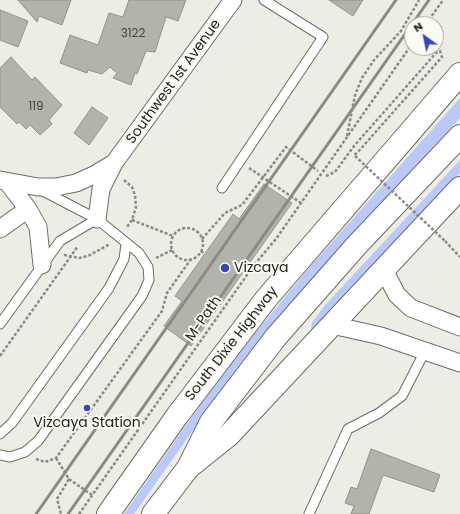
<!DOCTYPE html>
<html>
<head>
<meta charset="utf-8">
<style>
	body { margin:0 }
	#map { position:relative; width:460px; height:514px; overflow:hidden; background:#ecede4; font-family:Poppins,sans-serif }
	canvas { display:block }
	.north { position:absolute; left:404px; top:16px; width:40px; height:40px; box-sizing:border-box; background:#f9faf1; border:1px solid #a3a49d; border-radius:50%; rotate:327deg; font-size:11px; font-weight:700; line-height:16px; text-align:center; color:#22221f }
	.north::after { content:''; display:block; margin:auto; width:14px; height:18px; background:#3747ba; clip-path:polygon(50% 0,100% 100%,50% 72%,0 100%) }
</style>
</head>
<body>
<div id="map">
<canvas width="460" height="514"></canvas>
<div class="north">N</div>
</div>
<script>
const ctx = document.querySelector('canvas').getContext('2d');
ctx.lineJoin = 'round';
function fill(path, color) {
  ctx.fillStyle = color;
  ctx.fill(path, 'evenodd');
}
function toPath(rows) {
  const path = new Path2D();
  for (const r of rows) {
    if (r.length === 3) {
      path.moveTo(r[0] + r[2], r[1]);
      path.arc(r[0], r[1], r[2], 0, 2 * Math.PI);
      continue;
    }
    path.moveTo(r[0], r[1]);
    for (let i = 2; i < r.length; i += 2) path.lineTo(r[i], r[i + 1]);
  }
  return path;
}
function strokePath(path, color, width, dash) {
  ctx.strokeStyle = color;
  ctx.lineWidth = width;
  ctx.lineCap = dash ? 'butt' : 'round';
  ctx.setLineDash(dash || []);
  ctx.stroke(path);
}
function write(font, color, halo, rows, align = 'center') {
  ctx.font = font + ' Poppins,sans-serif';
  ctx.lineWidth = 4;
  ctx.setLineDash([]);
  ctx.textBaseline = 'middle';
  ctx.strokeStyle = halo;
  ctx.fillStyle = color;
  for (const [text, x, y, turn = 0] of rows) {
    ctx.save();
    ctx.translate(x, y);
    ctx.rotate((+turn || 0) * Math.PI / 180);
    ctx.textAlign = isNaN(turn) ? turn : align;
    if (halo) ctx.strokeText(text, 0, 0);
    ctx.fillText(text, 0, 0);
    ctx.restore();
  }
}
fill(toPath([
	[460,98,460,118,376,208,280,315,220,392,134,514,124,514,206,397,255,333,310,267],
	[460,160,460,173,318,326,311,329,312,322,326,304]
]), '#bac9f7');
const building = toPath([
	[18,0,71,0,62,25,39,16,37,22,18,0],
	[129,0,186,0,178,21,166,17,155,52,146,51,137,74,135,73,131,85,113,78,117,73,110,67,102,74,88,70,87,73,60,63,70,35,98,45,109,13,123,17,129,0],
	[329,0,363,0,353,16,329,0],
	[0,10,28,21,18,47,0,40,0,10],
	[11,57,32,80,35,77,62,105,49,120,52,124,40,135,30,125,26,129,19,122,17,124,0,107,0,68,11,57],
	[92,107,108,118,89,145,74,133,92,107],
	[264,184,292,203,191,346,164,326,182,301,175,296,233,214,239,219,264,184],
	[371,449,440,475,434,492,383,475,369,514,351,514,354,506,345,503,351,487,357,489,371,449]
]);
fill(building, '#b2b3ab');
strokePath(building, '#93948c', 1);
const lane = toPath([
	[222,188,323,37,264,0],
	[0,324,60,241,97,219],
	[0,434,12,423,109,288,124,259,126,244],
	[0,455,10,457,25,452,38,441,142,296,149,280,148,267,139,253,97,219,41,190],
	[309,514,348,429,379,413,402,396,425,351]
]);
const street = toPath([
	[0,180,38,187,56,187,76,183,94,175,114,163],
	[8,183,28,209,38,227,42,265],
	[97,219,101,189,114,163,233,0],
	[0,229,28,209],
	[384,270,397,295,411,308,460,327],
	[332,325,381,336,460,363]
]);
const primary = toPath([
	[188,468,228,436,460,188]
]);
const highway = toPath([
	[108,514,177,416,266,299,460,74],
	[153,514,188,468,211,422,276,337,356,246,460,136]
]);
strokePath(lane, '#6c6c65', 11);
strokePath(street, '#6c6c65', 19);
strokePath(primary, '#6c6c65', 24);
strokePath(highway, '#6c6c65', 24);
strokePath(toPath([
	[426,24,443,0],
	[347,136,355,95,362,78,374,60,401,31,419,0],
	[249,168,301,203],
	[326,176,335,172,354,146,436,53,440,51,442,57,357,153],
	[124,180,132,187,135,195,136,207,132,220,127,227],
	[132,220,173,236],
	[187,244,16],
	[202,239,225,213,242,205,286,147,318,171],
	[445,241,460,257],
	[201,251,205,254],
	[64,255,79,258,88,256,110,244],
	[156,258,172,250],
	[0,356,78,246],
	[56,458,69,479,57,499,61,514],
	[36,459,45,462,56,458,162,311,167,293,191,259],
	[69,479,92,495],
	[79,514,254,265,276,239,301,203,412,44]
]), '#898a84', 2.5, [3, 2]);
strokePath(lane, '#fff', 9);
strokePath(street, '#fff', 17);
strokePath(primary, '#fff', 22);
strokePath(highway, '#fff', 22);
strokePath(toPath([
	[36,514,396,0],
	[68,514,429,0]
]), '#8a8b84', 3);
strokePath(toPath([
	[357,153,354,155,445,241]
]), '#898a84', 2.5, [3, 2]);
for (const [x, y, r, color] of [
	[225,268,5,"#3747ba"],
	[87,408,4,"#3747ba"]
]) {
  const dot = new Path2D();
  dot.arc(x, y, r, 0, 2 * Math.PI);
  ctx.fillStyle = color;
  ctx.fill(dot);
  strokePath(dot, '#f9faf1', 1.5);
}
write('12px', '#464642', null, [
	["3122",133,34],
	["119",36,107]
]);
write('14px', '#22221f', '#f9faf1', [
	["Southwest 1st Avenue",174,82,-54],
	["M-Path",204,319,-55],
	["South Dixie Highway",232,344,-52]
]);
write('14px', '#22221f', '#f9faf1', [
	["Vizcaya",234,268],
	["Vizcaya Station",87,423,"center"]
], 'left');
</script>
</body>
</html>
